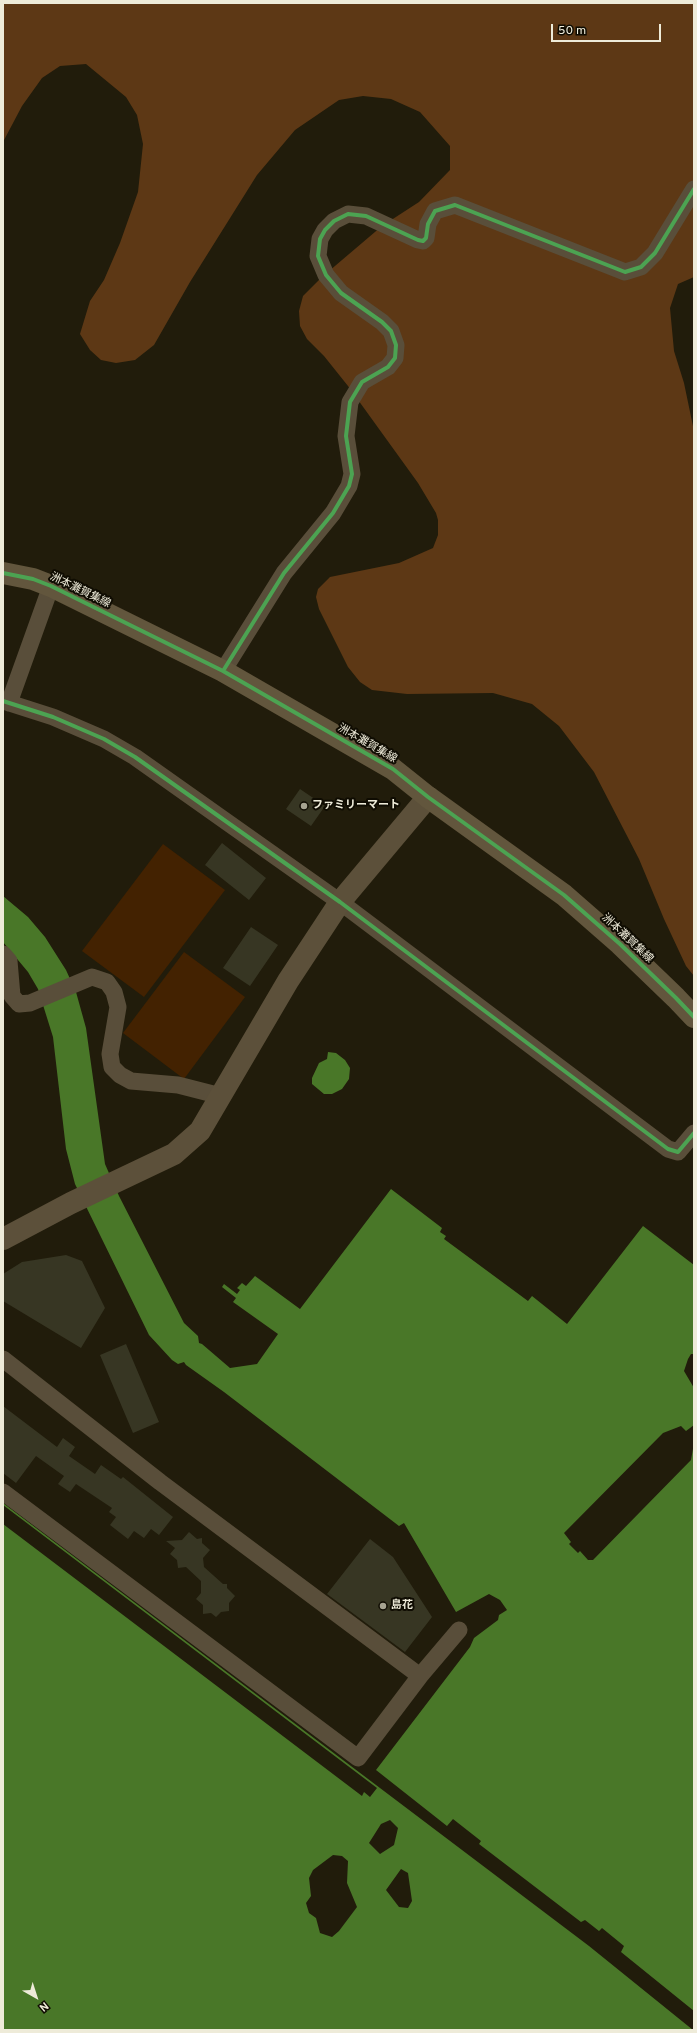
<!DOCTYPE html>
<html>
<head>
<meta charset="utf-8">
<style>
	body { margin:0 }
	#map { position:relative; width:697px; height:2033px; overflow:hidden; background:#211c0b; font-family:Overpass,sans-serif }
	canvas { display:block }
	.frame { position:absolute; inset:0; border:4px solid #eeebd9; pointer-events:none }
	.north { position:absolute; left:16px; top:1977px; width:40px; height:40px; -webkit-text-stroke:3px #0f0c02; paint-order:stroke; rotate:141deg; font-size:11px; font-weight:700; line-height:16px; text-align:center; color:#eeebd9 }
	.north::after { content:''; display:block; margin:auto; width:14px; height:18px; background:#eeebd9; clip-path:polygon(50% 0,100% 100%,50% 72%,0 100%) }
	.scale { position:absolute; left:551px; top:24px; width:110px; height:18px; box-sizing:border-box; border:2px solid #eeebd9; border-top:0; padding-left:5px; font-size:12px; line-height:14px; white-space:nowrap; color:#eeebd9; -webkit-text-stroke:3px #0f0c02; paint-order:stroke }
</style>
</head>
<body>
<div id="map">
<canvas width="697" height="2033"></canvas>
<div class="frame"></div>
<div class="north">N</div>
<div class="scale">50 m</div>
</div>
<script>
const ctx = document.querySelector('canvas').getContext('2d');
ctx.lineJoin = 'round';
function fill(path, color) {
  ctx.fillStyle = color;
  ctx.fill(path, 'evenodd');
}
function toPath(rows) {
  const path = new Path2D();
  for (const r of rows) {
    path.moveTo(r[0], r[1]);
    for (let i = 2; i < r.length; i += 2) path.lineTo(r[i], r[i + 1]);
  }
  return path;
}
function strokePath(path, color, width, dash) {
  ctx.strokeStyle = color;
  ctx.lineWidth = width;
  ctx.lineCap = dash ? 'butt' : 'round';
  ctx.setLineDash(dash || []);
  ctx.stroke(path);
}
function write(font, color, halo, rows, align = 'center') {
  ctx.font = font + ' Overpass,"Noto Sans JP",sans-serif';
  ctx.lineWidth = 4;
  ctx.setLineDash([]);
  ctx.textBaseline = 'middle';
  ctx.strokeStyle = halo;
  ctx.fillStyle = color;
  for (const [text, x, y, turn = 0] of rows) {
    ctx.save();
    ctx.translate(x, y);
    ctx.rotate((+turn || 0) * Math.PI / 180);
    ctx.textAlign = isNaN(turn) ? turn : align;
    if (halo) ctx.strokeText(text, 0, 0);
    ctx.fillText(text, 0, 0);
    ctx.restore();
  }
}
fill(toPath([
	[163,844,225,890,144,997,82,951],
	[184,952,245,997,184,1079,123,1033]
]), '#432201');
fill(toPath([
	[3,3,694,3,694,277,678,284,670,308,674,351,684,383,694,431,694,976,686,966,664,919,639,859,594,772,559,726,532,704,493,693,407,694,372,690,360,682,348,667,319,609,316,597,318,589,330,577,399,563,433,548,438,535,438,520,436,513,418,483,348,386,324,356,307,339,300,326,299,311,303,296,322,277,382,226,419,202,450,170,450,146,420,112,391,99,363,96,339,100,295,130,257,175,190,282,154,345,135,360,116,363,101,360,90,350,80,334,90,301,104,280,120,243,138,192,143,144,137,115,126,97,86,64,60,66,42,78,22,106,3,142]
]), '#5d3815');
fill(toPath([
	[3,896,28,917,45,937,66,970,76,992,86,1028,105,1164,119,1196,184,1323,198,1336,199,1343,202,1344,230,1368,257,1364,278,1334,233,1302,236,1298,222,1287,224,1284,237,1294,240,1290,237,1288,242,1283,246,1286,255,1276,300,1309,391,1189,442,1228,440,1232,446,1236,444,1239,528,1301,532,1296,567,1324,643,1226,694,1265,694,1354,691,1354,688,1359,684,1371,694,1388,694,1425,686,1431,681,1426,663,1433,564,1533,571,1542,569,1544,578,1553,580,1551,588,1560,593,1560,691,1460,694,1443,694,2011,621,1952,624,1946,602,1928,599,1931,585,1920,581,1922,479,1844,481,1841,453,1819,447,1826,376,1770,470,1647,474,1638,498,1620,499,1615,507,1610,500,1600,489,1594,456,1612,404,1523,399,1526,224,1392,186,1365,184,1362,178,1364,172,1360,149,1335,75,1184,66,1149,53,1037,38,989,28,972,3,942],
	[328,1052,336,1053,345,1060,350,1068,349,1079,342,1089,332,1094,324,1094,312,1084,312,1078,319,1063,327,1059],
	[3,1503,589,1946,693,2030,3,2030],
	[390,1820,398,1828,394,1845,380,1854,369,1843,381,1824],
	[333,1855,342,1856,348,1861,347,1883,357,1907,339,1931,332,1937,320,1933,316,1918,309,1913,306,1903,311,1896,309,1878,313,1870],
	[401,1869,408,1873,412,1901,408,1908,399,1907,386,1890]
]), '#497728');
fill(toPath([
	[3,1505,377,1788,370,1797,364,1792,362,1796,3,1524]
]), '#211c0b');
fill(toPath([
	[300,789,325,806,311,826,286,809],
	[222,843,266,878,249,900,205,865],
	[251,927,278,945,250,986,223,968],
	[66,1255,82,1261,105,1308,81,1348,3,1301,3,1274,22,1262],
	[126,1344,159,1422,133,1433,100,1355],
	[3,1406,57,1447,63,1438,75,1447,69,1456,95,1474,101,1465,121,1479,123,1477,173,1517,159,1535,151,1529,144,1538,134,1531,128,1539,110,1525,116,1517,109,1512,112,1508,76,1484,70,1492,58,1484,64,1476,36,1456,16,1483,3,1473],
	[189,1532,197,1539,202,1538,202,1543,210,1550,203,1558,204,1567,223,1584,227,1584,227,1588,235,1596,229,1603,229,1611,221,1612,216,1617,211,1613,203,1614,203,1605,196,1599,201,1593,201,1581,186,1567,178,1568,177,1560,170,1554,175,1548,166,1541,182,1540],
	[370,1539,393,1557,432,1617,405,1652,327,1594]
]), '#373623');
strokePath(toPath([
	[223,671,284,573,333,513,349,486,352,474,346,436,350,402,362,382,388,367,395,358,396,345,391,331,382,322,341,293,326,275,318,256,320,239,325,230,334,221,348,214,366,216,418,240,423,241,426,238,428,224,435,211,455,205,625,272,641,267,655,253,694,189],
	[3,701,53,717,104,739,135,757,340,902,668,1149,678,1152,694,1133],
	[9,703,51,586],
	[3,954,9,961,12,996,19,1004,30,1003,92,977,107,982,114,992,118,1007,110,1054,112,1067,120,1075,131,1081,178,1085,221,1096],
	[3,1359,160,1482,420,1676],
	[3,1492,358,1758,420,1676,459,1630]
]), '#594e3a', 17);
strokePath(toPath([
	[3,1239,71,1203,174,1154,200,1131,288,981,340,902,428,797]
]), '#5c503a', 22);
strokePath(toPath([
	[3,573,33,579,51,586,223,671,393,769,428,797,564,895,620,944,676,998,694,1017]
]), '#62563d', 22);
strokePath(toPath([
	[3,573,33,579,51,586,223,671,393,769,428,797,564,895,620,944,676,998,694,1017],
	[223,671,284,573,333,513,349,486,352,474,346,436,350,402,362,382,388,367,395,358,396,345,391,331,382,322,341,293,326,275,318,256,320,239,325,230,334,221,348,214,366,216,418,240,423,241,426,238,428,224,435,211,455,205,625,272,641,267,655,253,694,189],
	[3,701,53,717,104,739,135,757,340,902,668,1149,678,1152,694,1133]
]), '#4ca352', 4);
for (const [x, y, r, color] of [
	[304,806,4,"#a6a391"],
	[383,1606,4,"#a6a391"]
]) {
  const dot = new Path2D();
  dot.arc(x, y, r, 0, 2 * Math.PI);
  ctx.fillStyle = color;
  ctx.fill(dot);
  strokePath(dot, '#0f0c02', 1.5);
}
write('11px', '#eeebd9', '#0f0c02', [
	["洲本灘賀集線",80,591,26],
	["洲本灘賀集線",367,744,30],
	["洲本灘賀集線",627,939,43]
]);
write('bold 11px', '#eeebd9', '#0f0c02', [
	["ファミリーマート",312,806],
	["島花",391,1606]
], 'left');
</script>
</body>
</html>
